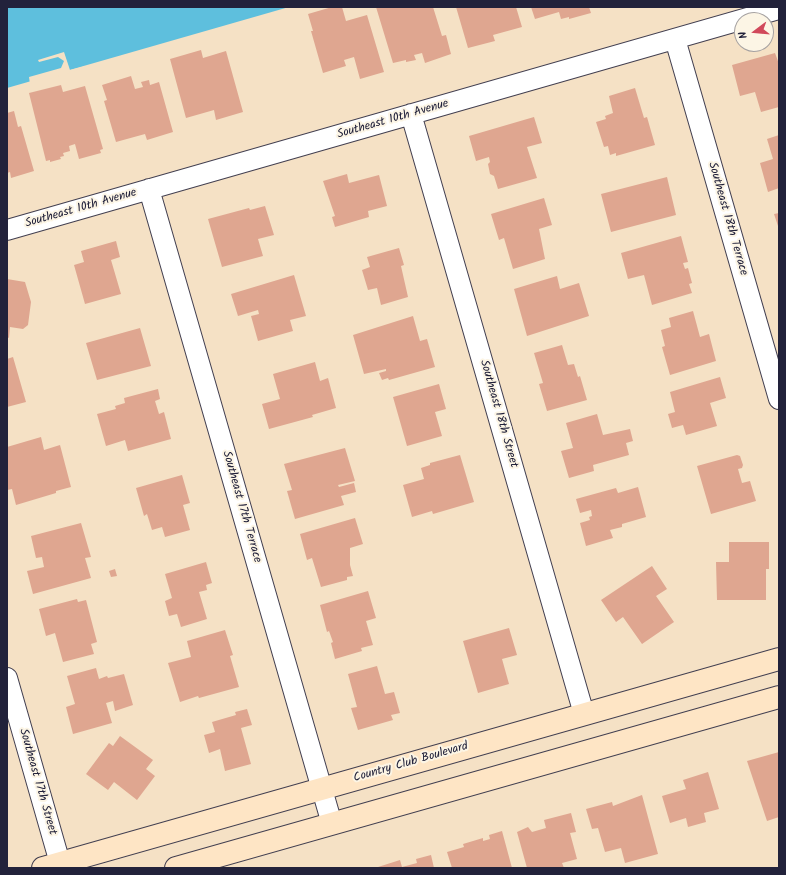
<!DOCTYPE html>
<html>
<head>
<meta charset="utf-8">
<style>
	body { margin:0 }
	#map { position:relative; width:786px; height:875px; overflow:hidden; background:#f5e1c5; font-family:Kalam,sans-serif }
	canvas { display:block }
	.frame { position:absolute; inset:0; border:8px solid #22223b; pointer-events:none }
	.north { position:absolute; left:734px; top:12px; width:40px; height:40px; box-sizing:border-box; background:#fcf5e5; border:1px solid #a5a1a1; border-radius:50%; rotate:254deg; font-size:11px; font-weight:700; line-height:16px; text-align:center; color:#22223b }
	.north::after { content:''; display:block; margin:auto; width:14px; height:18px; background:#d1495b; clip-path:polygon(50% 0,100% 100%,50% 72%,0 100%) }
</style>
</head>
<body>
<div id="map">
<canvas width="786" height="875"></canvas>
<div class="frame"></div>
<div class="north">N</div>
</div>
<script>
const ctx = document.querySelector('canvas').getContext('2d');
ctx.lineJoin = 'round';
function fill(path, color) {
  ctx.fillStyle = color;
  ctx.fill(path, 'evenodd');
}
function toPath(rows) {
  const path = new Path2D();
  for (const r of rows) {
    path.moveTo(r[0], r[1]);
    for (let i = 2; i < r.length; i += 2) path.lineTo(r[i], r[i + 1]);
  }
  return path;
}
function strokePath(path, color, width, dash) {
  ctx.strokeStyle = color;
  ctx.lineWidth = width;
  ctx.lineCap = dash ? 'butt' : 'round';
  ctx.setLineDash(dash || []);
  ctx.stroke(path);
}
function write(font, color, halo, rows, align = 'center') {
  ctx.font = font + ' Kalam,sans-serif';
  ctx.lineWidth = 4;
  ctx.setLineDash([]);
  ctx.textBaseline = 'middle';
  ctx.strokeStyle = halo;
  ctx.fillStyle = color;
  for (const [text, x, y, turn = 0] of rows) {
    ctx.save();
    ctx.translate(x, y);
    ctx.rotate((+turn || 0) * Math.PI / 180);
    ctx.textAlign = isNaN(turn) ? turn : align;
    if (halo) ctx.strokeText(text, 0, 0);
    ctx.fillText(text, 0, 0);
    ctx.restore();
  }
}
fill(toPath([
	[7,7,289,7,7,88]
]), '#5ebfdd');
fill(toPath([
	[64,52,70,70,86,66,87,68,30,84,29,77,61,68,64,61,58,57,39,62,38,60]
]), '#f5e1c5');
fill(toPath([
	[332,7,342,7,346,21,367,15,384,72,360,79,354,57,344,60,346,66,323,73,311,31,313,31,308,14],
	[376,7,433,7,442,36,446,35,451,54,425,63,422,53,414,55,416,60,406,62,406,60,393,63],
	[456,7,516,7,522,27,493,35,495,41,468,48],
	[531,7,589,7,591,13,569,19,569,17,561,19,559,12,535,19],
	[201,50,203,58,226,51,243,112,216,120,214,110,186,118,170,59],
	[775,53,779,64,779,107,761,112,755,92,740,96,732,65],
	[131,76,135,89,143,87,141,82,149,80,150,85,159,82,173,132,147,140,145,134,116,142,104,101,107,100,102,85],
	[61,85,63,92,85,86,103,149,100,150,101,153,79,159,75,144,69,146,70,151,63,153,64,156,60,157,61,159,50,162,50,160,46,161,29,93],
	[635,88,644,118,647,117,655,145,616,156,616,153,610,155,608,146,604,147,596,122,606,119,605,116,613,113,609,96],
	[14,111,18,127,21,126,34,171,11,178,10,172,7,173,7,113],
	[534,117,542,143,527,147,537,178,498,189,494,176,490,174,488,164,490,162,489,157,476,161,469,136],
	[779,135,779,188,768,192,760,163,773,159,767,139],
	[347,174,349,183,379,175,387,206,368,211,369,217,335,227,332,217,335,216,323,181],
	[667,177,676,215,611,232,601,194],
	[544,198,552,225,539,229,545,259,513,269,504,238,499,240,491,214],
	[265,206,274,235,258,239,263,256,222,267,208,219,249,208,250,210],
	[779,213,779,229,774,214],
	[681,236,688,262,683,263,685,269,688,268,692,283,689,284,692,293,652,305,644,275,628,279,621,253],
	[116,241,120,257,111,260,121,294,85,304,74,265,84,262,81,251],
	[399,248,404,265,401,266,408,297,381,305,377,288,368,290,362,270,370,267,367,257],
	[294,275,306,316,290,320,293,331,258,341,251,316,259,314,258,310,238,316,231,294],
	[557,276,560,289,579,283,589,316,527,336,514,289],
	[7,279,25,282,31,302,28,325,23,329,10,327,9,338,7,337],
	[693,311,700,337,709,334,716,361,670,375,662,347,665,346,661,330,671,327,669,318],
	[413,316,420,341,427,339,435,367,389,380,388,378,382,380,379,373,386,371,386,369,364,374,353,335],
	[140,328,151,366,97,380,86,343],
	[562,345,568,365,574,364,578,377,580,376,587,400,547,411,539,384,543,383,534,353],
	[13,357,26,402,7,407,7,359],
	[315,362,320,381,328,378,336,408,312,415,313,417,269,429,262,404,280,399,273,374],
	[720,377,726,398,710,403,717,426,686,435,683,425,672,428,668,414,675,412,670,392],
	[439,384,446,409,435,412,442,436,407,446,393,397],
	[158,389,160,399,155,401,159,414,164,412,171,439,128,451,125,440,106,446,97,414,116,409,115,406,125,403,124,398],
	[597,414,603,435,630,429,633,441,626,443,629,455,593,465,594,471,569,478,561,451,573,448,566,423],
	[41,437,44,450,60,445,71,487,56,491,56,493,16,505,12,489,7,490,7,447],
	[345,448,355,481,338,485,339,487,354,483,356,492,341,496,344,505,295,519,287,491,292,490,284,464],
	[460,455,474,502,433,514,432,511,412,517,403,485,424,479,421,468,430,465,430,463],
	[737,455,740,456,743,465,742,468,738,469,742,483,750,481,756,501,711,514,697,466],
	[182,475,190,503,183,505,190,530,165,537,162,527,152,530,147,514,144,516,136,488],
	[638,487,646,517,622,524,622,527,610,530,613,538,586,546,580,523,590,520,589,517,592,516,591,510,580,513,576,499,616,488,618,493],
	[355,518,363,544,350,548,350,565,353,576,347,577,347,580,321,587,312,558,307,560,300,534],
	[81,523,91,557,85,558,91,578,33,594,27,571,44,567,42,557,36,558,31,536],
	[729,542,769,542,769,569,766,569,766,600,717,600,716,562,729,562],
	[206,562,212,583,206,585,207,590,199,592,207,619,181,627,177,614,169,616,165,601,172,598,165,574],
	[652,566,667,589,656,596,674,622,642,644,623,617,616,622,601,600],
	[115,569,117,576,111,577,109,571],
	[368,591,376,618,366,621,373,645,361,648,362,651,335,659,331,643,333,642,329,631,327,632,320,605],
	[77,599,78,602,86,600,97,642,91,644,94,654,63,662,55,633,46,636,39,609],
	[509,628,517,655,502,659,509,684,478,693,463,641],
	[225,630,233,655,230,656,239,687,199,698,198,696,180,702,168,663,191,657,187,641],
	[377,666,385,694,394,692,400,713,391,715,393,720,358,730,351,708,357,707,348,674],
	[96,668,99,679,107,676,108,678,124,674,133,705,115,711,113,701,106,703,112,723,73,734,66,707,75,704,67,676],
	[247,709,252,725,241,728,251,764,225,771,220,749,209,753,204,735,215,732,212,722,236,715,235,712],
	[120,736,153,760,146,769,155,776,137,800,114,782,108,790,86,774,109,743,113,746],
	[779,752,779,817,767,821,747,761],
	[708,772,719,809,704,813,706,822,688,827,686,818,670,823,662,796,686,789,683,780],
	[642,795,658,854,625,863,621,848,605,852,598,828,592,829,586,809,612,802,613,806],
	[571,813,576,832,570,833,577,859,562,863,564,868,527,868,517,832,528,827,532,832,546,828,544,820],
	[502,831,512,868,452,868,447,852,464,847,463,844,483,838,483,841,490,839,489,835],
	[431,855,434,868,378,868,378,867,400,860,402,867,417,863,416,859]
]), '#dfa690');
const street = toPath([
	[675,39,779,399],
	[411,114,584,714],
	[149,189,332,824],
	[7,230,779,9],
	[7,678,60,863]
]);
const secondary = toPath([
	[43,868,779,659],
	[176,868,779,697]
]);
strokePath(street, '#423f50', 22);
strokePath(secondary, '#423f50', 24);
strokePath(street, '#fff', 20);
strokePath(secondary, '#fee5c5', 22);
write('12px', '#22223b', '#fcf5e5', [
	["Southeast 10th Avenue",393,120,-16],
	["Southeast 10th Avenue",81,209,-16],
	["Southeast 18th Terrace",727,219,74],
	["Southeast 18th Street",498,414,74],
	["Southeast 17th Terrace",241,507,74],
	["Country Club Boulevard",411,763,-16],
	["Southeast 17th Street",37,782,74]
]);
</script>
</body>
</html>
